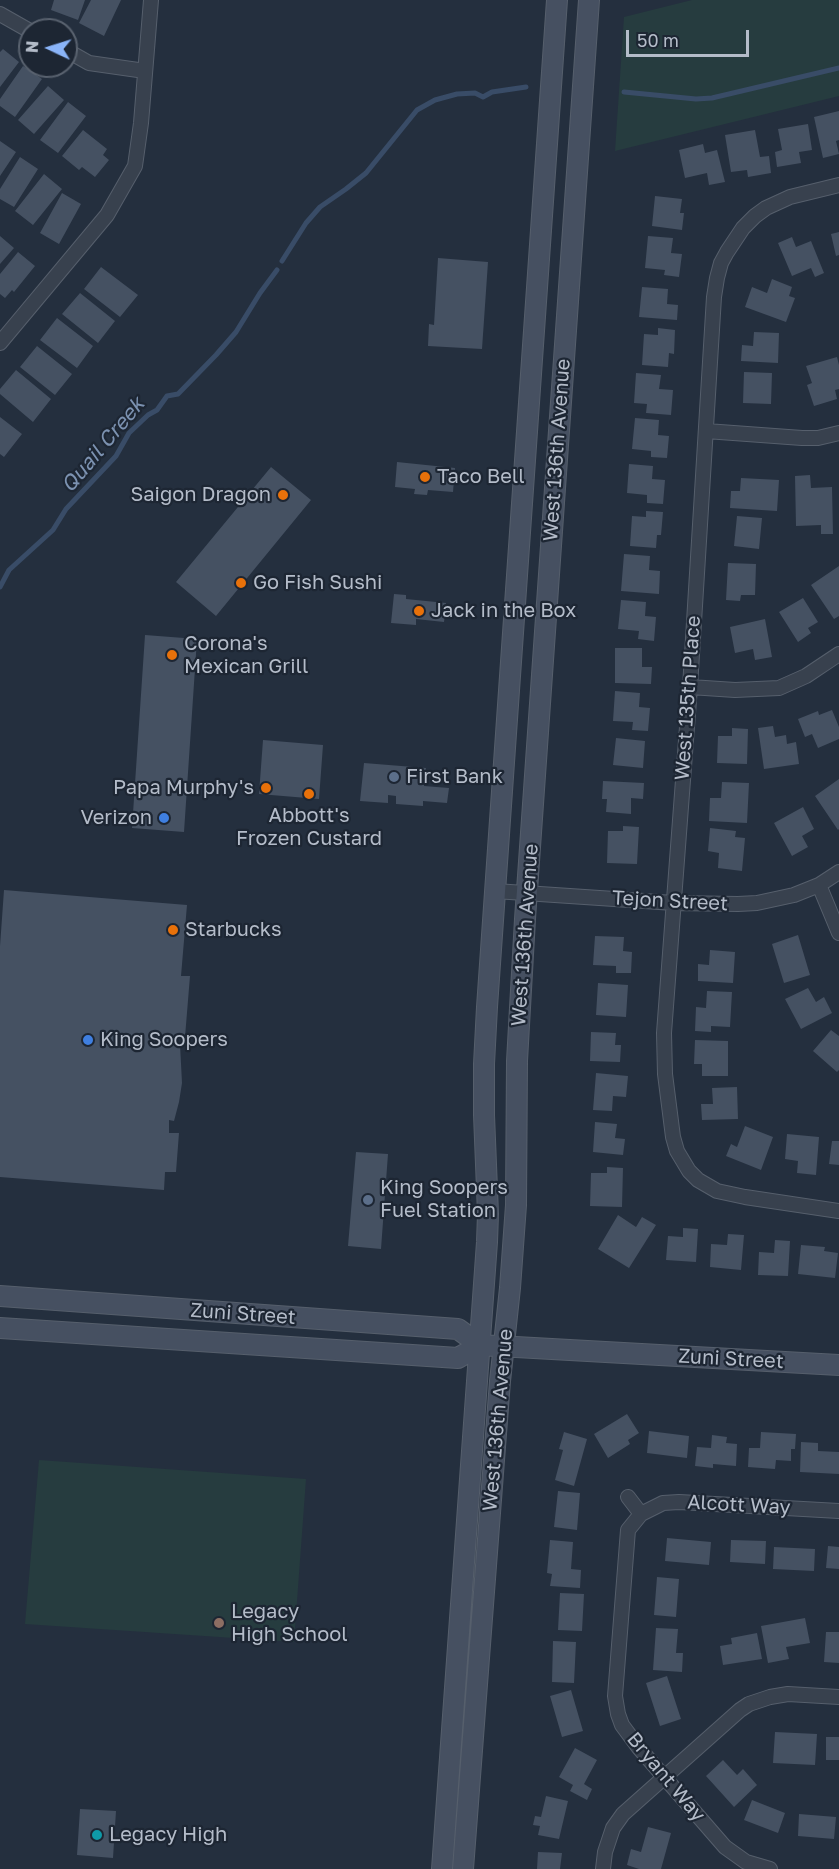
<!DOCTYPE html>
<html>
<head>
<meta charset="utf-8">
<style>
	body { margin:0 }
	#map { position:relative; width:839px; height:1869px; overflow:hidden; background:#242f3e; font-family:"Golos Text",sans-serif }
	canvas { display:block }
	.north { position:absolute; left:18px; top:18px; width:60px; height:60px; box-sizing:border-box; background:#1d2633; border:2px solid #59626f; border-radius:50%; rotate:274deg; font-size:16px; font-weight:700; line-height:24px; text-align:center; color:#b4bcc9 }
	.north::after { content:''; display:block; margin:auto; width:21px; height:27px; background:#8ab4f8; clip-path:polygon(50% 0,100% 100%,50% 72%,0 100%) }
	.scale { position:absolute; left:626px; top:30px; width:123px; height:27px; box-sizing:border-box; border:3px solid #b4bcc9; border-top:0; padding-left:8px; font-size:18px; line-height:21px; white-space:nowrap; color:#b4bcc9; -webkit-text-stroke:4px #1d2633; paint-order:stroke }
</style>
</head>
<body>
<div id="map">
<canvas width="839" height="1869"></canvas>
<div class="north">N</div>
<div class="scale">50 m</div>
</div>
<script>
const ctx = document.querySelector('canvas').getContext('2d');
ctx.lineJoin = 'round';
function fill(path, color) {
  ctx.fillStyle = color;
  ctx.fill(path, 'evenodd');
}
function toPath(rows) {
  const path = new Path2D();
  for (const r of rows) {
    path.moveTo(r[0], r[1]);
    for (let i = 2; i < r.length; i += 2) path.lineTo(r[i], r[i + 1]);
  }
  return path;
}
function strokePath(path, color, width, dash) {
  ctx.strokeStyle = color;
  ctx.lineWidth = width;
  ctx.lineCap = dash ? 'butt' : 'round';
  ctx.setLineDash(dash || []);
  ctx.stroke(path);
}
function write(font, color, halo, rows, align = 'center') {
  ctx.font = font + ' "Golos Text",sans-serif';
  ctx.lineWidth = 4.5;
  ctx.setLineDash([]);
  ctx.textBaseline = 'middle';
  ctx.strokeStyle = halo;
  ctx.fillStyle = color;
  for (const [text, x, y, turn = 0] of rows) {
    ctx.save();
    ctx.translate(x, y);
    ctx.rotate((+turn || 0) * Math.PI / 180);
    ctx.textAlign = isNaN(turn) ? turn : align;
    if (halo) ctx.strokeText(text, 0, 0);
    ctx.fillText(text, 0, 0);
    ctx.restore();
  }
}
fill(toPath([
	[692,0,839,0,839,96,615,151,624,17],
	[39,1460,306,1479,294,1642,25,1624]
]), '#263c3f');
strokePath(toPath([
	[624,92,696,99,712,98,839,68],
	[282,261,306,223,320,207,346,189,366,173,417,110,435,100,457,94,475,93,483,97,492,92,526,87],
	[0,587,9,570,53,530,66,509,116,456,129,433,148,415,157,410,167,396,178,394,216,355,236,332,260,293,277,270]
]), '#394c67', 5);
fill(toPath([
	[54,0,85,0,78,20,51,10],
	[91,0,121,0,104,36,79,23],
	[3,49,19,62,0,87,0,52],
	[23,66,42,79,15,117,0,106,0,99],
	[48,86,64,100,34,134,18,120],
	[68,102,86,116,58,153,40,140],
	[839,111,839,140,836,141,839,154,823,158,814,117],
	[808,124,812,150,799,152,801,163,777,167,775,152,782,150,778,129],
	[83,130,107,149,103,155,109,160,95,177,82,167,79,170,62,156],
	[755,130,760,157,769,156,771,173,748,177,747,170,731,172,725,135],
	[0,141,16,152,0,176],
	[703,144,705,153,717,150,725,182,709,185,707,173,685,178,679,150],
	[20,157,38,169,14,207,0,199,0,189],
	[44,174,62,189,33,225,15,211],
	[62,193,81,204,59,244,40,233],
	[655,196,682,199,680,213,684,213,682,230,652,226],
	[839,232,839,255,836,256,831,234],
	[0,236,14,248,0,264],
	[648,236,673,238,671,253,682,254,679,277,664,275,665,270,645,268],
	[792,237,796,247,811,241,824,273,815,277,811,268,792,276,778,243],
	[18,252,35,266,14,292,12,290,5,298,0,294,0,274],
	[438,258,488,262,482,349,428,346,429,324,434,325],
	[101,267,138,295,120,317,84,289],
	[772,279,792,287,789,296,795,298,786,322,745,307,752,287,767,293],
	[642,287,668,289,667,304,678,305,677,320,639,317],
	[80,293,115,321,98,343,62,314],
	[57,318,93,346,77,368,40,340],
	[658,328,675,330,674,354,669,353,668,367,642,365,644,334,658,335],
	[754,332,779,333,778,363,741,361,742,345,753,346],
	[37,346,72,374,55,395,20,367],
	[837,357,839,365,839,389,835,390,837,399,814,406,807,385,812,383,806,366],
	[16,370,51,399,33,422,0,394,0,389],
	[744,372,772,373,771,404,743,403],
	[636,373,661,375,659,389,673,390,671,415,646,413,647,404,634,403],
	[0,417,22,434,4,457,0,454],
	[635,418,659,420,658,435,669,436,667,458,651,457,651,451,632,449],
	[397,462,455,468,453,492,428,490,427,495,414,494,415,489,395,487],
	[629,464,653,466,652,479,665,480,663,504,647,503,647,495,627,493],
	[271,467,311,500,216,616,176,582],
	[810,475,811,488,832,487,833,534,821,534,821,525,796,526,795,476],
	[741,478,779,480,777,511,730,508,731,491,740,491],
	[646,511,663,512,661,535,657,535,656,548,630,546,632,516,646,517],
	[737,516,762,518,759,549,734,546],
	[624,554,650,556,649,570,660,571,659,594,621,591],
	[728,563,756,564,755,595,741,595,740,601,726,600],
	[839,566,839,616,834,619,811,585],
	[394,594,406,595,406,599,446,603,444,622,416,619,416,625,391,623],
	[803,598,818,622,808,628,811,633,798,642,779,612],
	[621,600,646,602,645,616,656,617,654,641,638,639,639,631,618,629],
	[765,619,772,657,755,660,753,649,735,653,730,627],
	[145,635,197,639,184,832,132,828],
	[615,648,642,648,642,667,652,667,651,684,615,683],
	[615,691,640,693,639,707,650,708,648,731,632,730,633,722,613,721],
	[832,710,839,727,839,739,818,748,812,734,805,737,798,719,818,711,819,715],
	[773,726,775,737,786,735,787,744,796,742,799,764,764,769,758,728],
	[732,728,748,729,747,764,717,763,718,736,732,736],
	[616,738,645,741,643,768,613,765],
	[263,740,323,745,319,799,259,794],
	[364,763,426,768,424,786,449,788,447,803,423,801,423,806,396,804,396,796,388,795,388,803,360,801],
	[839,779,839,829,838,830,815,796],
	[603,781,644,783,643,799,631,798,631,814,606,812,607,799,602,799],
	[722,782,749,783,747,823,709,821,710,798,721,798],
	[803,807,814,829,802,836,808,847,792,856,774,823],
	[623,826,639,827,637,864,607,863,608,831,623,831],
	[710,828,736,831,735,837,745,838,742,871,718,868,719,853,708,851],
	[4,890,187,905,181,976,190,976,185,1037,176,1036,176,1043,180,1044,182,1083,179,1102,174,1121,169,1120,169,1133,179,1133,176,1172,165,1172,164,1190,0,1177,0,946],
	[798,935,810,975,784,983,772,944],
	[595,936,624,937,623,951,632,952,631,973,616,973,616,966,593,965],
	[710,950,735,952,733,983,698,981,698,964,709,965],
	[598,983,628,985,626,1017,596,1015],
	[808,988,816,1002,824,997,832,1013,801,1029,785,999],
	[707,991,732,992,730,1027,711,1026,711,1032,695,1031,696,1007,706,1008],
	[831,1030,839,1036,839,1070,837,1072,813,1051],
	[591,1032,616,1033,615,1045,621,1045,620,1062,590,1061],
	[695,1040,728,1041,728,1076,702,1076,702,1064,694,1064],
	[596,1073,628,1076,626,1097,613,1096,612,1111,593,1110],
	[737,1087,738,1119,702,1120,701,1104,713,1104,712,1088],
	[595,1122,617,1124,615,1138,625,1139,623,1155,593,1152],
	[745,1126,773,1137,761,1170,726,1156,731,1144,737,1147],
	[787,1134,819,1137,816,1175,797,1173,798,1161,785,1159],
	[832,1141,839,1141,839,1165,829,1164],
	[356,1152,388,1154,381,1249,348,1246],
	[607,1167,623,1168,622,1207,590,1206,591,1173,607,1173],
	[618,1215,636,1227,642,1217,656,1225,629,1268,598,1249],
	[683,1228,698,1229,696,1262,666,1260,668,1236,683,1237],
	[728,1234,744,1235,741,1270,710,1267,711,1244,727,1245],
	[775,1240,790,1241,788,1276,758,1275,759,1252,774,1253],
	[801,1245,825,1247,824,1251,838,1253,835,1278,798,1274],
	[627,1414,639,1433,628,1440,630,1444,608,1458,594,1434],
	[649,1431,689,1436,687,1458,647,1453],
	[564,1432,587,1439,574,1486,555,1480,563,1450,559,1449],
	[761,1432,796,1434,795,1449,791,1449,791,1461,776,1460,775,1469,748,1467,749,1448,760,1448],
	[712,1435,727,1437,726,1443,737,1444,736,1466,713,1464,713,1468,695,1466,697,1447,711,1448],
	[801,1442,818,1443,818,1451,839,1452,839,1474,800,1472],
	[558,1491,580,1493,577,1530,554,1527],
	[667,1538,711,1542,709,1565,665,1561],
	[550,1540,573,1542,571,1569,581,1570,580,1588,550,1586,552,1574,547,1573],
	[731,1540,766,1541,765,1564,730,1562],
	[828,1546,839,1547,839,1569,826,1568],
	[774,1547,815,1549,814,1571,773,1569],
	[657,1577,679,1579,676,1617,654,1615],
	[560,1593,584,1594,582,1631,558,1630],
	[805,1618,810,1643,786,1647,789,1659,768,1663,761,1626],
	[656,1628,678,1629,676,1653,683,1653,682,1672,653,1670],
	[826,1632,839,1632,839,1663,824,1662],
	[757,1633,762,1659,723,1665,720,1646,732,1644,731,1638],
	[553,1641,576,1642,574,1683,552,1682],
	[667,1676,681,1719,660,1726,646,1683],
	[571,1690,583,1731,562,1737,550,1696],
	[775,1732,817,1734,815,1765,773,1763],
	[826,1737,839,1737,839,1760,826,1760],
	[575,1748,597,1760,584,1784,592,1789,587,1800,570,1791,573,1785,559,1777],
	[723,1760,737,1775,743,1769,757,1785,734,1807,706,1776],
	[546,1796,568,1801,559,1839,538,1835,540,1826,533,1825,535,1816,541,1817],
	[752,1800,785,1813,778,1833,744,1820],
	[80,1809,116,1811,113,1858,77,1855],
	[799,1814,836,1817,834,1839,798,1836],
	[648,1827,671,1833,661,1869,639,1869,627,1865,631,1849,641,1852],
	[538,1852,562,1853,560,1869,537,1869]
]), '#455162');
const street = toPath([
	[0,14,30,31],
	[66,50,89,63,145,71],
	[839,185,790,197,766,208,755,216,743,228,727,252,721,263,717,278,714,297,690,687,664,1033,665,1074,673,1137,677,1151,689,1171,698,1180,717,1191,745,1197,839,1211],
	[0,343,107,215,135,166,141,123,151,0],
	[706,431,802,438,818,438,839,433],
	[690,687,735,690,779,688,806,676,839,654],
	[819,885,839,933],
	[495,891,674,903,738,904,757,903,794,895,819,885,839,872],
	[628,1497,641,1514],
	[603,1869,605,1852,613,1828,623,1814,740,1710,749,1704,770,1697,788,1694,839,1697],
	[770,1869,746,1862,725,1847,639,1748,622,1725,618,1714,615,1696,628,1530,641,1514,663,1503,679,1502,839,1511]
]);
const secondary = toPath([
	[0,1296,458,1329,480,1345,839,1365],
	[0,1328,458,1358,480,1345],
	[442,1869,487,1242,488,1214,484,1115,484,1064,487,1007,557,0],
	[463,1869,500,1381,510,1288,516,1205,517,1061,525,919,589,0]
]);
strokePath(street, '#565f6c', 16);
strokePath(secondary, '#565f6c', 22);
strokePath(street, '#38414e', 14);
strokePath(secondary, '#465061', 20);
for (const [x, y, r, color] of [
	[425,477,6,"#e8710a"],
	[283,495,6,"#e8710a"],
	[241,583,6,"#e8710a"],
	[419,611,6,"#e8710a"],
	[172,655,6,"#e8710a"],
	[394,777,6,"#5c6f8a"],
	[266,788,6,"#e8710a"],
	[309,794,6,"#e8710a"],
	[164,818,6,"#3f7fe0"],
	[173,930,6,"#e8710a"],
	[88,1040,6,"#3f7fe0"],
	[368,1200,6,"#5c6f8a"],
	[219,1623,6,"#8d6e63"],
	[97,1835,6,"#0f9aa8"]
]) {
  const dot = new Path2D();
  dot.arc(x, y, r, 0, 2 * Math.PI);
  ctx.fillStyle = color;
  ctx.fill(dot);
  strokePath(dot, '#1d2633', 2);
}
write('20px', '#b4bcc9', '#1d2633', [
	["West 136th Avenue",557,450,-86],
	["West 135th Place",688,698,-86],
	["Tejon Street",670,901,3],
	["West 136th Avenue",525,935,-86],
	["Zuni Street",243,1314,4],
	["Zuni Street",731,1359,3],
	["West 136th Avenue",498,1420,-85],
	["Alcott Way",739,1505,3],
	["Bryant Way",666,1777,50]
]);
write('20px', '#b4bcc9', '#1d2633', [
	["Taco Bell",437,477],
	["Saigon Dragon",271,495,"right"],
	["Go Fish Sushi",253,583],
	["Jack in the Box",431,611],
	["Corona's",184,644],
	["Mexican Grill",184,667],
	["First Bank",406,777],
	["Papa Murphy's",254,788,"right"],
	["Abbott's",309,816,"center"],
	["Frozen Custard",309,839,"center"],
	["Verizon",152,818,"right"],
	["Starbucks",185,930],
	["King Soopers",100,1040],
	["King Soopers",380,1188],
	["Fuel Station",380,1211],
	["Legacy",231,1612],
	["High School",231,1635],
	["Legacy High",109,1835]
], 'left');
write('italic 21px', '#7c92b1', '#1d2633', [
	["Quail Creek",103,445,-50]
]);
</script>
</body>
</html>
